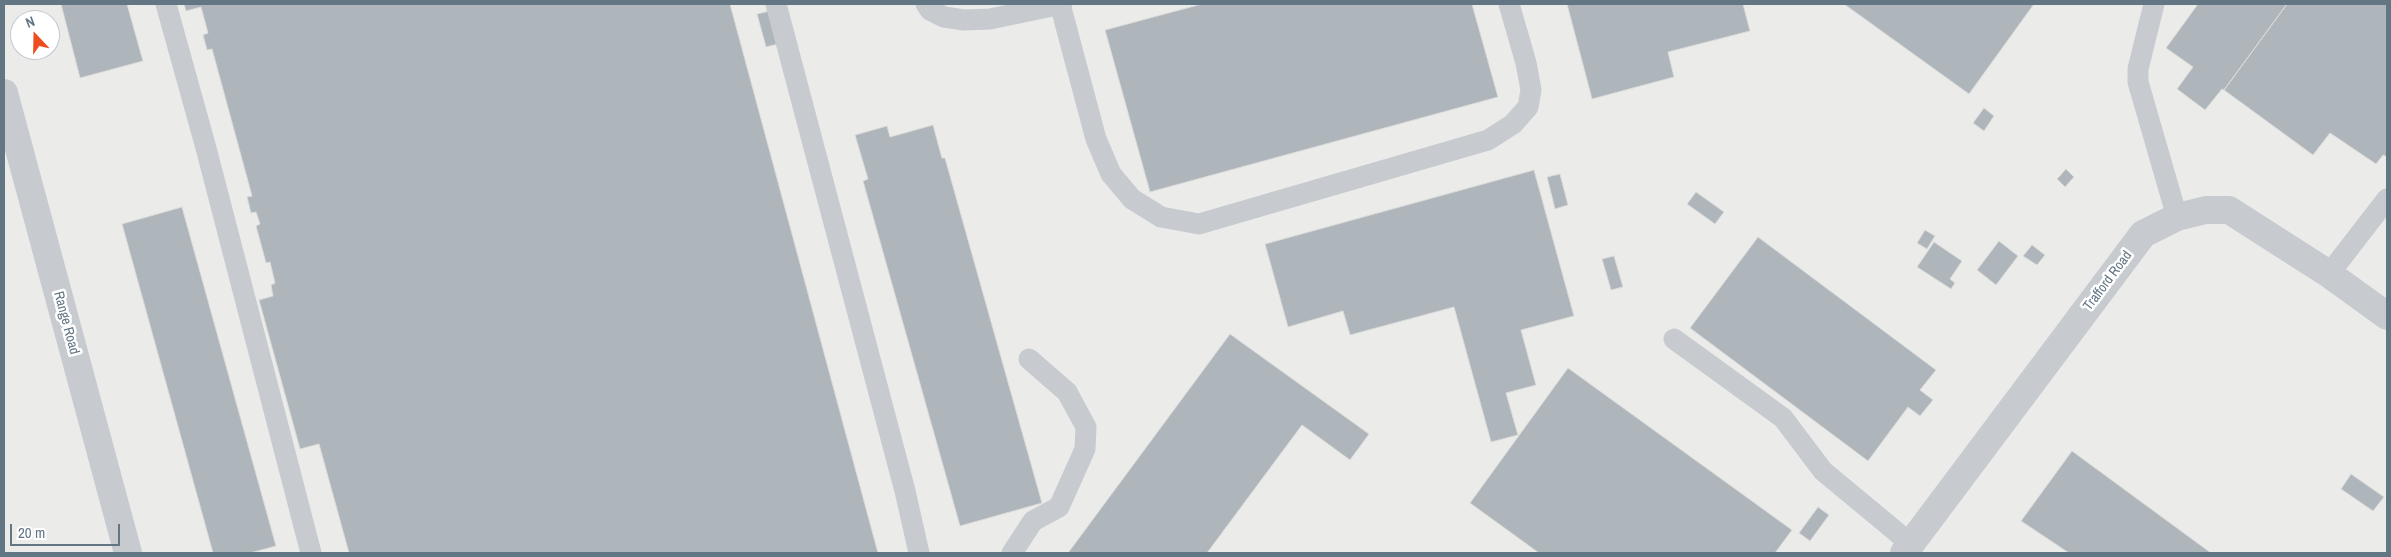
<!DOCTYPE html>
<html>
<head>
<meta charset="utf-8">
<style>
	body { margin:0 }
	#map { position:relative; width:2391px; height:557px; overflow:hidden; background:#fafaf7; font-family:"Archivo Narrow",sans-serif }
	canvas { display:block }
	.frame { position:absolute; inset:0; border:5px solid #637684; pointer-events:none }
	.north { position:absolute; left:10px; top:10px; width:50px; height:50px; box-sizing:border-box; background:#fff; border:1px solid #c1c8ce; border-radius:50%; rotate:339deg; font-size:14px; font-weight:700; line-height:20px; text-align:center; color:#637684 }
	.north::after { content:''; display:block; margin:auto; width:18px; height:22px; background:#ee4d22; clip-path:polygon(50% 0,100% 100%,50% 72%,0 100%) }
	.scale { position:absolute; left:10px; top:524px; width:110px; height:22px; box-sizing:border-box; border:2px solid #637684; border-top:0; padding-left:6px; font-size:15px; line-height:18px; white-space:nowrap; color:#637684; -webkit-text-stroke:4px #fff; paint-order:stroke }
</style>
</head>
<body>
<div id="map">
<canvas width="2391" height="557"></canvas>
<div class="frame"></div>
<div class="north">N</div>
<div class="scale">20 m</div>
</div>
<script>
const ctx = document.querySelector('canvas').getContext('2d');
ctx.lineJoin = 'round';
function fill(path, color) {
  ctx.fillStyle = color;
  ctx.fill(path, 'evenodd');
}
function toPath(rows) {
  const path = new Path2D();
  for (const r of rows) {
    path.moveTo(r[0], r[1]);
    for (let i = 2; i < r.length; i += 2) path.lineTo(r[i], r[i + 1]);
  }
  return path;
}
function strokePath(path, color, width, dash) {
  ctx.strokeStyle = color;
  ctx.lineWidth = width;
  ctx.lineCap = dash ? 'butt' : 'round';
  ctx.setLineDash(dash || []);
  ctx.stroke(path);
}
function write(font, color, halo, rows, align = 'center') {
  ctx.font = font + ' "Archivo Narrow",sans-serif';
  ctx.lineWidth = 5;
  ctx.setLineDash([]);
  ctx.textBaseline = 'middle';
  ctx.strokeStyle = halo;
  ctx.fillStyle = color;
  for (const [text, x, y, turn = 0] of rows) {
    ctx.save();
    ctx.translate(x, y);
    ctx.rotate((+turn || 0) * Math.PI / 180);
    ctx.textAlign = isNaN(turn) ? turn : align;
    if (halo) ctx.strokeText(text, 0, 0);
    ctx.fillText(text, 0, 0);
    ctx.restore();
  }
}
fill(toPath([
	[4,4,2387,4,2387,553,4,553],
	[20,20,50,20,50,50,20,50]
]), '#ebebea');
const building = toPath([
	[61,4,127,4,143,61,80,78,61,4],
	[184,4,730,4,878,553,349,553,319,444,300,449,259,300,273,296,271,285,275,283,270,262,266,263,256,226,260,224,256,212,251,213,247,197,252,196,212,49,207,50,203,35,208,33,201,7,186,11,184,4],
	[1202,4,1472,4,1498,97,1150,192,1105,30,1202,4],
	[1567,4,1743,4,1750,31,1668,52,1674,77,1592,99,1567,4],
	[1844,4,2034,4,1969,94,1844,4],
	[2198,4,2287,4,2224,90,2222,89,2205,110,2177,89,2193,67,2166,48,2198,4],
	[2287,4,2387,4,2387,157,2383,155,2376,164,2330,133,2313,155,2224,90,2287,4],
	[774,10,782,43,766,47,757,14,774,10],
	[1984,108,1994,116,1984,131,1973,123,1984,108],
	[933,125,942,158,945,158,1042,503,960,526,863,181,868,179,855,135,887,126,890,137,933,125],
	[2066,169,2074,177,2065,187,2057,179,2066,169],
	[1534,170,1574,316,1521,330,1536,385,1506,393,1518,435,1491,442,1454,307,1350,335,1343,311,1288,327,1265,244,1534,170],
	[1560,174,1568,205,1555,209,1547,177,1560,174],
	[1696,192,1724,212,1715,224,1687,204,1696,192],
	[182,207,276,546,250,553,213,553,122,224,182,207],
	[1925,230,1935,236,1927,249,1917,243,1925,230],
	[1758,237,1936,370,1920,390,1933,400,1920,416,1908,407,1868,461,1690,328,1758,237],
	[1999,241,2018,256,1996,285,1977,270,1999,241],
	[1934,242,1962,261,1950,279,1955,283,1951,289,1917,267,1934,242],
	[2032,245,2045,255,2037,265,2023,256,2032,245],
	[1614,256,1623,287,1611,290,1602,259,1614,256],
	[1230,334,1369,434,1350,460,1302,425,1207,553,1068,553,1230,334],
	[1568,368,1792,530,1775,553,1539,553,1470,503,1568,368],
	[2072,451,2211,553,2069,553,2021,521,2072,451],
	[2351,474,2384,497,2373,511,2341,489,2351,474],
	[1818,507,1829,515,1810,541,1799,533,1818,507]
]);
fill(building, '#aeb6bc');
strokePath(building, '#dbdbd9', 1);
strokePath(toPath([
	[166,4,206,148,311,553],
	[776,4,905,491,919,553],
	[926,4,930,10,944,17,964,20,990,19,1062,4],
	[1060,4,1096,139,1111,174,1132,199,1161,217,1199,224,1488,140,1513,124,1528,107,1531,90,1526,63,1509,4],
	[2154,4,2138,69,2138,82,2177,217],
	[2329,274,2387,199],
	[1674,339,1783,418,1823,471,1911,544],
	[1012,553,1033,521,1059,507,1085,449,1086,427,1067,392,1029,359]
]), '#c7cbcf', 21);
strokePath(toPath([
	[4,93,128,553],
	[1904,553,2143,234,2177,217,2206,210,2229,210,2329,274,2387,316]
]), '#c7cbcf', 28);
write('14px', '#637684', '#fff', [
	["Trafford Road",2108,281,-53],
	["Range Road",66,323,75]
]);
</script>
</body>
</html>
